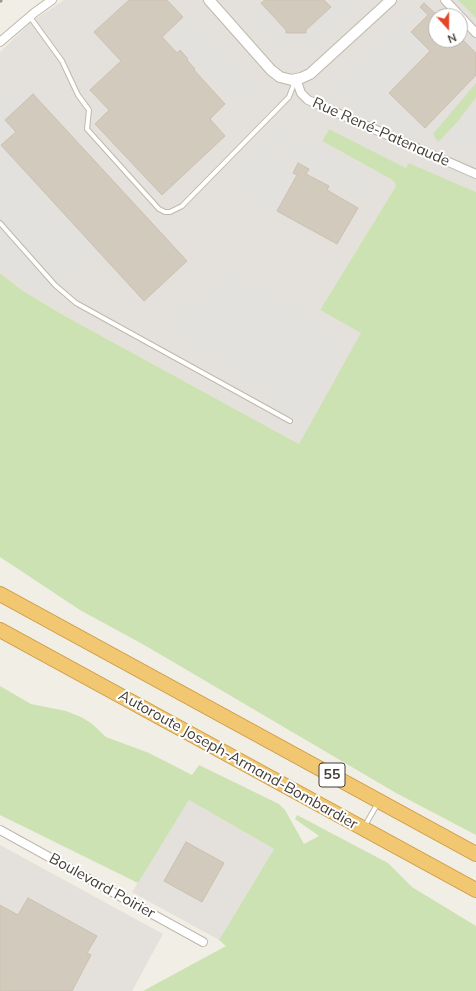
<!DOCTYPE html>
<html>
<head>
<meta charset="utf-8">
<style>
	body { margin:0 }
	#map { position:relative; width:476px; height:991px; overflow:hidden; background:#f1eee6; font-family:Mulish,sans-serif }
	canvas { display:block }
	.north { position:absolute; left:428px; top:8px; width:40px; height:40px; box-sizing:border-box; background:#fff; border:1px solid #b4b2af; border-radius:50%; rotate:159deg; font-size:11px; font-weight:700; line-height:16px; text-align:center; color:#433e36 }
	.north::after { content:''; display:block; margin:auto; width:14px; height:18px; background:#e64628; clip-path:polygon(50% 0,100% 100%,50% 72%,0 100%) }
</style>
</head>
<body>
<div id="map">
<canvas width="476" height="991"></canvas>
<div class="north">N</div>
</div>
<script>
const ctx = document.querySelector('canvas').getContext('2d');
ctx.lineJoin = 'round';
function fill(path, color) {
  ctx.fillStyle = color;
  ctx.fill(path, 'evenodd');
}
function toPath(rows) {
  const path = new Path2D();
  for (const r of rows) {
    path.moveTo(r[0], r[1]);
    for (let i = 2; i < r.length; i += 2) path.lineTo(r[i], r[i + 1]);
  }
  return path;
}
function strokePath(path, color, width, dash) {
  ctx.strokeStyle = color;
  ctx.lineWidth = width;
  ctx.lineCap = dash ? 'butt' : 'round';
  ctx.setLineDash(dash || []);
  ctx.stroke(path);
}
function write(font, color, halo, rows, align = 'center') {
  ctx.font = font + ' Mulish,sans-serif';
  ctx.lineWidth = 4;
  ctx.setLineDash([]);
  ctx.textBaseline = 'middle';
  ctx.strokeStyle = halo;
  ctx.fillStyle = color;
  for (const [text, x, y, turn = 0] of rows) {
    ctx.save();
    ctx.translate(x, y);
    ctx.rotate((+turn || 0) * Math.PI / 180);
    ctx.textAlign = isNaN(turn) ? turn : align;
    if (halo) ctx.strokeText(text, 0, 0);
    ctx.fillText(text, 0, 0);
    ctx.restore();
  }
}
fill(toPath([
	[64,0,476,0,476,192,409,163,406,168,329,129,322,141,394,181,396,186,320,310,362,333,299,444,65,316,23,291,0,273,0,52,31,22],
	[436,16,460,16,460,40,436,40],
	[189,800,274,849,219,940,132,892],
	[0,845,163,934,132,991,0,991]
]), '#e4e0db');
fill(toPath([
	[458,0,476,0,476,18],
	[476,83,476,97,459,120,438,142,433,134],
	[329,129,406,168,409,163,476,192,476,835,396,793,146,646,80,610,0,557,0,273,23,291,65,316,299,444,361,333,320,310,396,186,394,181,322,141],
	[0,686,31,704,66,711,81,717,91,723,106,737,149,753,192,775,199,765,279,804,285,810,304,844,319,836,295,819,297,815,388,863,412,887,476,926,476,991,143,991,226,946,219,940,274,849,189,800,138,883,0,815]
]), '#cce2b2');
fill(toPath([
	[342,0,360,0,362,3,310,52,299,40],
	[410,1,423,14,407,30,428,51,387,92,423,129,413,138,329,95,326,87,328,82],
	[260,6,292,39,280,50,248,17],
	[188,16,259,92,241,109,170,33],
	[17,77,33,94,16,132,1,146,101,255,52,301,17,278,0,264,0,92],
	[476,100,476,152,464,146,457,149,443,139],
	[282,125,292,131,290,135,291,138,295,132,382,181,377,191,369,187,363,198,283,153,286,147,284,146,278,151,280,160,284,166,297,175,276,213,222,182],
	[227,269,350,338,295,433,265,417,275,402,161,325]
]), '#e3e1de');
const building = toPath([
	[129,0,167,0,183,17,162,37,177,53,180,50,188,59,187,60,195,69,194,70,225,104,210,119,225,136,162,195,95,124,109,110,90,90,121,61,94,32,129,0],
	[265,0,324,0,331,7,306,30,306,33,286,33,286,30,261,3,265,0],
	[424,3,438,16,436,16,436,40,460,40,460,37,476,53,476,75,425,128,389,93,430,51,411,32,428,15,420,7,424,3],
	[33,94,187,261,144,301,1,145,16,132,5,120,33,94],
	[298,163,309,169,306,174,329,186,327,190,358,208,337,244,277,211,297,175,293,173,298,163],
	[186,842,224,863,202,902,164,881,186,842],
	[28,898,97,936,87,953,91,955,72,991,0,991,0,905,18,915,28,898]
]);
fill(building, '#d2cabc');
strokePath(building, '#ccc1b0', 1);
const service = toPath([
	[30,17,62,61,78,95,89,110,87,129,159,209,165,212,170,212,182,206,289,97,295,81],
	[0,223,55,285,76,303,290,421],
	[364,827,378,803]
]);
const minor = toPath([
	[445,0,476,33],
	[0,42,34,13,52,0],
	[296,79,301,93,308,100,476,174],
	[0,830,203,942]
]);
const tertiary = toPath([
	[209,0,271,70,280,77,292,80,301,78,310,74,391,0]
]);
const motorway = toPath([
	[0,594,476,854],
	[0,630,476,890]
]);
strokePath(service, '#bfb8ac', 6);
strokePath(minor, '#bfb8ac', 10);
strokePath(tertiary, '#bfb8ac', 12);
strokePath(motorway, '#cf9c43', 16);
strokePath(service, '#fff', 4);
strokePath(minor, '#fff', 8);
strokePath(tertiary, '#fff', 10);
strokePath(motorway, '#f1c772', 14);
strokePath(toPath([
	[0,2,2,0]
]), '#959595', 2.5, [5, 5]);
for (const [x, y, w] of [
	[332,775,26]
]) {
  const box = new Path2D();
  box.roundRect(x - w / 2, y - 12, w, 24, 3);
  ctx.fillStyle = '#fff';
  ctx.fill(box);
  strokePath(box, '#433e36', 1);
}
write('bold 14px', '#433e36', null, [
	["55",332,775]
]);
write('15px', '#433e36', '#fff', [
	["Rue René-Patenaude",381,132,24],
	["Autoroute Joseph-Armand-Bombardier",238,760,29],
	["Boulevard Poirier",102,886,29]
]);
</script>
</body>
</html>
